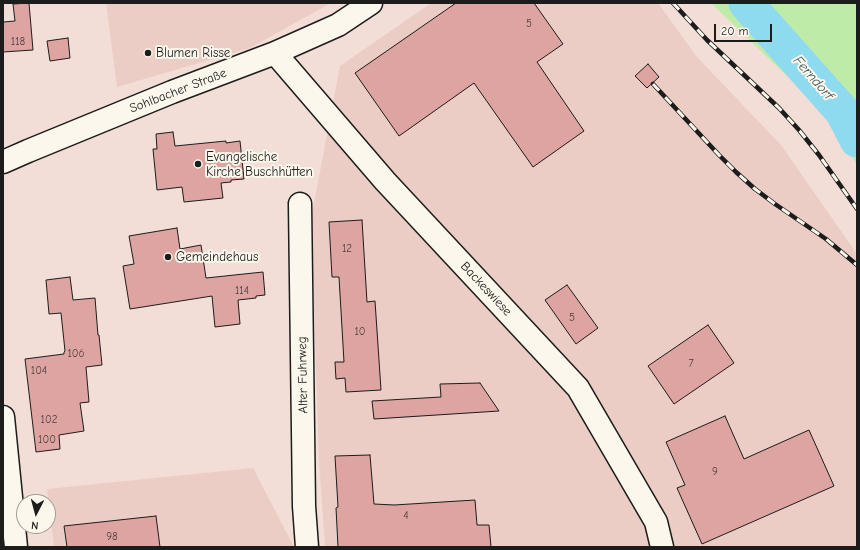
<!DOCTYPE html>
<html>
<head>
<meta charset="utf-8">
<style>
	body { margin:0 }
	#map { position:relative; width:860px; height:550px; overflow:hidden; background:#f2ded6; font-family:"Comic Neue",sans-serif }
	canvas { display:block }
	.frame { position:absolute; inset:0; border:4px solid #1c1c1c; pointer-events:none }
	.north { position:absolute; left:16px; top:494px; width:40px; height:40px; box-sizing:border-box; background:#fbf7ec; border:1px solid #a29f99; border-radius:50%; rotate:186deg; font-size:11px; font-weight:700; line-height:16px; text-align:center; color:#1c1c1c }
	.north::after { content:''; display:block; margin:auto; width:14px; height:18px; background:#1c1c1c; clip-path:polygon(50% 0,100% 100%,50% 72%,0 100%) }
	.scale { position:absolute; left:714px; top:24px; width:58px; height:18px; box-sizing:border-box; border:2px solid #1c1c1c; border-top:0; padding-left:5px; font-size:12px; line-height:14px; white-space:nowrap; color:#1c1c1c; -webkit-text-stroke:3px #fbf7ec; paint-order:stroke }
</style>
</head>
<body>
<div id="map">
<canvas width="860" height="550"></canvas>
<div class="frame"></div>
<div class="north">N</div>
<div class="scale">20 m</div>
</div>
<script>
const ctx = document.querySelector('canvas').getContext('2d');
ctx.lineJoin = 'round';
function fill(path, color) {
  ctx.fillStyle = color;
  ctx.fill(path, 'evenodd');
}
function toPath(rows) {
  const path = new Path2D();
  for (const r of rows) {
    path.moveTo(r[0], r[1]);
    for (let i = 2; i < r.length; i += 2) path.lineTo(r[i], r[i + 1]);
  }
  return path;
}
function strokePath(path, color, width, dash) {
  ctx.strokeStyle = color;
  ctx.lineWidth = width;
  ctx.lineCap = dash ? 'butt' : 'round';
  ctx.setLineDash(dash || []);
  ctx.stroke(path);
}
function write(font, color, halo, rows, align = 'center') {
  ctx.font = font + ' "Comic Neue",sans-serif';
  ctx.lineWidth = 4;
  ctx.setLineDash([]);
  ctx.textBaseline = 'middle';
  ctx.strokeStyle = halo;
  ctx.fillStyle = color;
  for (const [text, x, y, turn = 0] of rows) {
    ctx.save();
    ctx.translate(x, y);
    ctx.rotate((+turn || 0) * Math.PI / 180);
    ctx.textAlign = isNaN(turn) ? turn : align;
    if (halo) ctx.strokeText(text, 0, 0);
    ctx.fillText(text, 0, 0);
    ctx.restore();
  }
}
fill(toPath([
	[106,3,331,3,250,48,117,87],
	[431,3,658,3,697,57,781,145,857,254,857,547,325,547,319,460,311,219,340,66],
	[253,468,294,547,54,547,47,489]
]), '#eccdc6');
fill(toPath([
	[711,3,857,3,857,166,836,123]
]), '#bfeba8');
strokePath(toPath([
	[746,3,842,111,857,140]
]), '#8edaee', 35);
const building = toPath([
	[29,3,33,50,3,52,3,22,15,21,13,4,29,3],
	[456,3,534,3,563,44,537,62,584,131,533,167,474,83,399,136,355,73,456,3],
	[68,38,70,58,50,61,47,41,68,38],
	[648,64,659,77,647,88,635,76,648,64],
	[173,132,175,146,226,141,226,143,240,141,244,179,231,180,231,182,221,183,223,198,184,202,182,187,157,190,153,149,157,149,156,134,173,132],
	[362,220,367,302,375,301,381,390,346,392,345,378,336,379,335,362,344,362,339,277,332,277,329,222,362,220],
	[177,228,180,249,201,245,206,278,263,272,265,295,256,296,256,298,238,300,240,324,215,327,212,296,130,309,123,266,134,264,129,236,177,228],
	[70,277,73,300,95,298,98,335,99,335,102,365,86,367,89,402,80,403,84,431,59,435,60,449,36,452,25,359,64,354,64,352,65,351,61,313,49,314,46,280,70,277],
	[567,285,598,328,576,344,545,300,567,285],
	[708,325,734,363,674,404,648,366,708,325],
	[480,383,499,411,374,419,372,401,441,397,440,384,480,383],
	[725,416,744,459,809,430,834,486,702,544,677,488,685,485,666,442,725,416],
	[370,455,374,504,394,505,475,500,477,525,489,525,491,547,338,547,336,508,338,507,335,456,370,455],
	[156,516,160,547,67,547,64,526,156,516]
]);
fill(building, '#dea4a1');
strokePath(building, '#1c1c1c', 1);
const minor = toPath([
	[275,53,385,181,578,388,656,522,662,547],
	[3,162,28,151,172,92,275,53,338,25,371,3],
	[300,204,304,506,307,547]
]);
const major = toPath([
	[3,417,16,547]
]);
strokePath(minor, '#1c1c1c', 25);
strokePath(major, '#1c1c1c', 25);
strokePath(minor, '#fbf7ec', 22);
strokePath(major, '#fbf7ec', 22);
const rail = toPath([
	[673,3,707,40,779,108,799,130,819,155,857,209],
	[653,84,719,155,736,172,755,189,775,204,826,239,857,265]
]);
strokePath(rail, '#1c1c1c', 4.5);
strokePath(rail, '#fbf7ec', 3, [9]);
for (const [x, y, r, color] of [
	[148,53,4,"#1c1c1c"],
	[198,164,4,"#1c1c1c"],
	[168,257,4,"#1c1c1c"]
]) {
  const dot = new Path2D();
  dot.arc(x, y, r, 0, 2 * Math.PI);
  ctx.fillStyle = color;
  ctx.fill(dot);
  strokePath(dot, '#fbf7ec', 1.5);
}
write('11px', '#4c3e3d', null, [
	["5",529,24],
	["118",18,42],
	["12",347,249],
	["114",242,291],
	["5",572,318],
	["10",360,332],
	["106",76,354],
	["7",691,364],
	["104",39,371],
	["102",49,420],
	["100",47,440],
	["9",715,472],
	["4",406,516],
	["98",112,537]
]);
write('13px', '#1c1c1c', '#fbf7ec', [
	["Blumen Risse",156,53],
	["Evangelische",206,157],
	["Kirche Buschhütten",206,172],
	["Gemeindehaus",176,257]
], 'left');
write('13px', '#1c1c1c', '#fbf7ec', [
	["Sohlbacher Straße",178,91,-21],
	["Backeswiese",486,289,47],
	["Alter Fuhrweg",303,375,-91]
]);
write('italic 14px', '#3e555b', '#fbf7ec', [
	["Ferndorf",813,78,49]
]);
</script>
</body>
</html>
